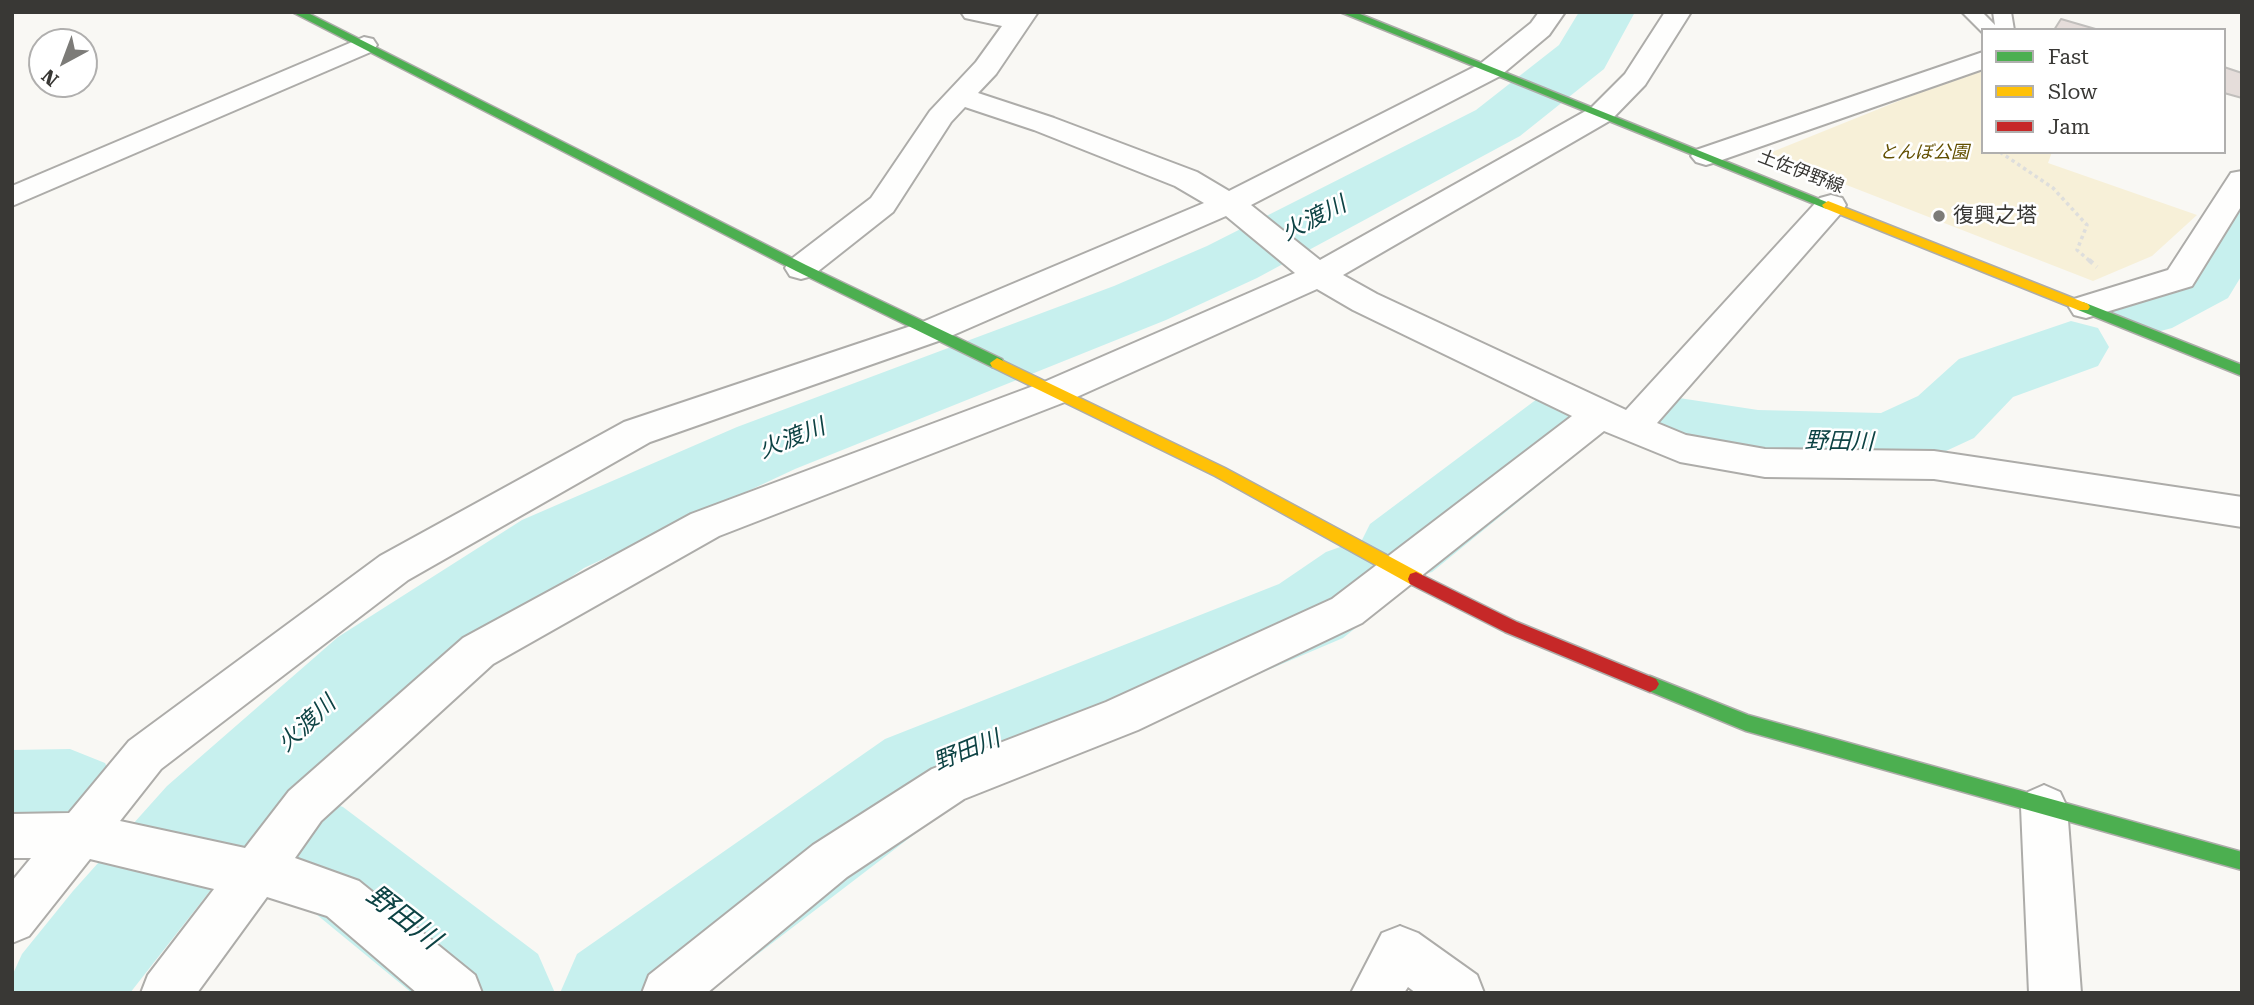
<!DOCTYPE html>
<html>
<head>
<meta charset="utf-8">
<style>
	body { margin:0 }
	#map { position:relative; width:2254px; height:1005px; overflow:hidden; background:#f9f8f4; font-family:"Roboto Serif",serif }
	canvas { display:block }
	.frame { position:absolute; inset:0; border:14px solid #393835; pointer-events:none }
	.legend { position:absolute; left:1981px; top:28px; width:245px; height:126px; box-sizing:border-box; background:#fff; border:2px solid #b0afae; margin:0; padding:9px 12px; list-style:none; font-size:21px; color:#393835 }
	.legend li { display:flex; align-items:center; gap:14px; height:35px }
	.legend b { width:35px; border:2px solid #b0afae }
	.north { position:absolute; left:28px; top:28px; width:70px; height:70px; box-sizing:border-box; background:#fff; border:2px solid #b0afae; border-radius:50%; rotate:221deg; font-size:19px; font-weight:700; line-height:28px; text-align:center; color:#393835 }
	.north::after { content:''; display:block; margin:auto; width:24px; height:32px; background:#7c7b78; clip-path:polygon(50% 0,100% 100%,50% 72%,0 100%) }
</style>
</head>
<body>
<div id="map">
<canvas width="2254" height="1005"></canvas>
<div class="frame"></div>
<ul class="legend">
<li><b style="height:9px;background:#4caf50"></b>Fast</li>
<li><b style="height:9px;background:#ffc107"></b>Slow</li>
<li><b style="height:9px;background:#c62828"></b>Jam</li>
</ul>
<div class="north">N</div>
</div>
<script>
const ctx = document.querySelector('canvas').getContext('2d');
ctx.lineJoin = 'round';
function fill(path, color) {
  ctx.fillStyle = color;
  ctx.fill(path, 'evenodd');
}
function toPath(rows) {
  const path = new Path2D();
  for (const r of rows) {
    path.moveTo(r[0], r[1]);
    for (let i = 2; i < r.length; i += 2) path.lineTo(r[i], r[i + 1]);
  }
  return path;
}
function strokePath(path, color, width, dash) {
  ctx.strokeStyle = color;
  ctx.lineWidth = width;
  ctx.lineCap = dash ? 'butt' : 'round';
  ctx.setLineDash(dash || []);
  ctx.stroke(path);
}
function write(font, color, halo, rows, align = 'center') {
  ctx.font = font + ' "Roboto Serif","Noto Sans JP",serif';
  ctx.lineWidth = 5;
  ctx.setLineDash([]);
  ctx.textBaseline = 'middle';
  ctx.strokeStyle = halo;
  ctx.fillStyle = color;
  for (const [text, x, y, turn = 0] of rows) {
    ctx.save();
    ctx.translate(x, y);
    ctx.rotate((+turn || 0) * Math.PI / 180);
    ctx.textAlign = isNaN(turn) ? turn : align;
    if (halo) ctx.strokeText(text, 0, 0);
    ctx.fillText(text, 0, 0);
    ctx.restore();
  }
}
fill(toPath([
	[1983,67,1983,152,2052,152,2048,163,2197,215,2152,256,2093,281,1767,154]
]), '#f7f0d8');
fill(toPath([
	[1579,12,1635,12,1604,69,1520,136,1257,278,1166,320,795,469,584,568,404,693,298,797,307,793,343,807,538,954,555,993,412,993,271,877,256,842,259,835,239,854,130,993,12,993,12,976,22,954,73,891,167,786,338,637,522,520,737,427,1114,286,1207,246,1476,110,1559,45,1579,12],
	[2242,199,2242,275,2228,298,2172,328,2146,335,2120,328,2109,310,2120,292,2176,265,2204,216,2218,205,2242,199],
	[2071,321,2098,328,2109,347,2098,366,2013,397,1974,438,1918,464,1889,473,1758,470,1666,454,1638,446,1626,425,1638,404,1666,396,1758,410,1881,413,1918,396,1959,359,2071,321],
	[1565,391,1593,399,1605,420,1593,441,1432,572,1399,582,1388,602,1343,638,955,803,707,993,560,993,577,954,885,739,1279,584,1326,552,1357,541,1361,542,1370,524,1537,399,1565,391],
	[70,749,105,763,120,796,105,829,70,843,12,844,12,750,70,749]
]), '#c7f0ee');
const building = toPath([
	[2061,19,2099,30,2054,30,2061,19],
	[2224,67,2242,73,2242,98,2224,93,2224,67]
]);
fill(building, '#e5ddda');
strokePath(building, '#c1bfbc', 2);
const lane = toPath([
	[1962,12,1982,12,1995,25,1993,12,2011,12,2014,30,1983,30,1983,33,1962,12]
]);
const street = toPath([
	[961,12,1038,12,996,74,978,93,1054,118,1197,172,1229,191,1480,64,1531,23,1539,12,1565,12,1549,35,1500,76,1251,205,1320,260,1591,108,1625,74,1665,12,1691,12,1645,85,1611,120,1343,275,1377,294,1626,410,1820,198,1831,195,1842,198,1846,205,1842,212,1657,423,1686,435,1765,449,1934,451,2242,497,2242,527,1934,479,1765,477,1680,462,1604,431,1362,623,1138,730,964,799,847,877,707,993,642,993,649,975,813,845,932,769,1106,702,1332,599,1572,416,1353,310,1317,289,1070,400,719,536,493,664,321,821,295,858,359,881,475,975,482,993,417,993,327,916,267,897,197,993,141,993,148,975,214,889,90,859,29,936,12,943,12,881,31,858,12,858,12,814,69,813,129,741,380,556,624,422,920,323,1204,203,1175,186,1034,130,965,107,951,122,893,212,812,276,801,279,790,276,785,268,790,260,871,198,930,111,976,62,1002,26,965,18,961,12],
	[1226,216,1295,273,1044,382,691,514,463,638,289,791,245,848,120,821,161,769,408,580,650,442,944,339,1226,216],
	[364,37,373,39,377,45,373,51,12,206,12,186,364,37],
	[1983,52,1983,69,1716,162,1706,165,1696,162,1691,156,1696,150,1983,52],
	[2242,171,2242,205,2192,286,2086,318,2074,315,2069,307,2074,299,2168,270,2231,173,2242,171],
	[2044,785,2060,792,2067,807,2081,993,2029,993,2021,807,2028,792,2044,785],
	[1400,926,1418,933,1477,975,1484,993,1416,993,1408,987,1404,993,1351,993,1382,933,1400,926]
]);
const fast = toPath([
	[292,12,306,12,806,265,1002,359,1004,363,1002,367,992,367,796,271,292,12],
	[1340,12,1355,12,1834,205,1828,209,1824,208,1340,12],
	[2083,302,2242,365,2242,376,2078,310,2076,307,2078,304,2083,302],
	[1650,676,1748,715,2242,852,2242,870,1746,731,1644,689,1641,684,1644,679,1650,676]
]);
const slow = toPath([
	[1828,201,2088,304,2090,307,2088,310,2078,310,1824,208,1822,205,1828,201],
	[997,358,1225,468,1422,574,1424,579,1422,584,1416,586,1410,584,1215,476,992,367,990,363,997,358]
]);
const jam = toPath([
	[1416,572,1517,622,1656,679,1659,684,1656,689,1650,692,1505,632,1410,584,1408,579,1410,574,1416,572]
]);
strokePath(lane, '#adaca9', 4);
strokePath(street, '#adaca9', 4);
strokePath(fast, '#adaca9', 3);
strokePath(slow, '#adaca9', 3);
strokePath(jam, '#adaca9', 3);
strokePath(toPath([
	[2000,152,2053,188,2087,225,2077,250,2091,262]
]), '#dededc', 3.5, [3.5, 3.5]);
strokePath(toPath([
	[2089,260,2097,267]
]), '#dededc', 4.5, [5, 5]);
fill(lane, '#fefefd');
fill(street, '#fefefd');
fill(fast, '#4caf50');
fill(slow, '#ffc107');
fill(jam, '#c62828');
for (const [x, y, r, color] of [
	[1939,216,7,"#7c7b78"]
]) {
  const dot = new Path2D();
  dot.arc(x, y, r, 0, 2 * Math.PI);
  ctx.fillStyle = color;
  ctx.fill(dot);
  strokePath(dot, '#fff', 2.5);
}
write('italic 18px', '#624f00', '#fff', [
	["とんぼ公園",1924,153]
]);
write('18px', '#393835', '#fff', [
	["土佐伊野線",1801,172,21]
]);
write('21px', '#393835', '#fff', [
	["復興之塔",1953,216]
], 'left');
write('italic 23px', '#0d4344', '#fff', [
	["火渡川",1314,219,-27],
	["火渡川",792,439,-22],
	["野田川",1839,442,1],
	["火渡川",307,724,-43],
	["野田川",967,751,-22]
]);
write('italic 28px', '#0d4344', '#fff', [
	["野田川",403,918,38]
]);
</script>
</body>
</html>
